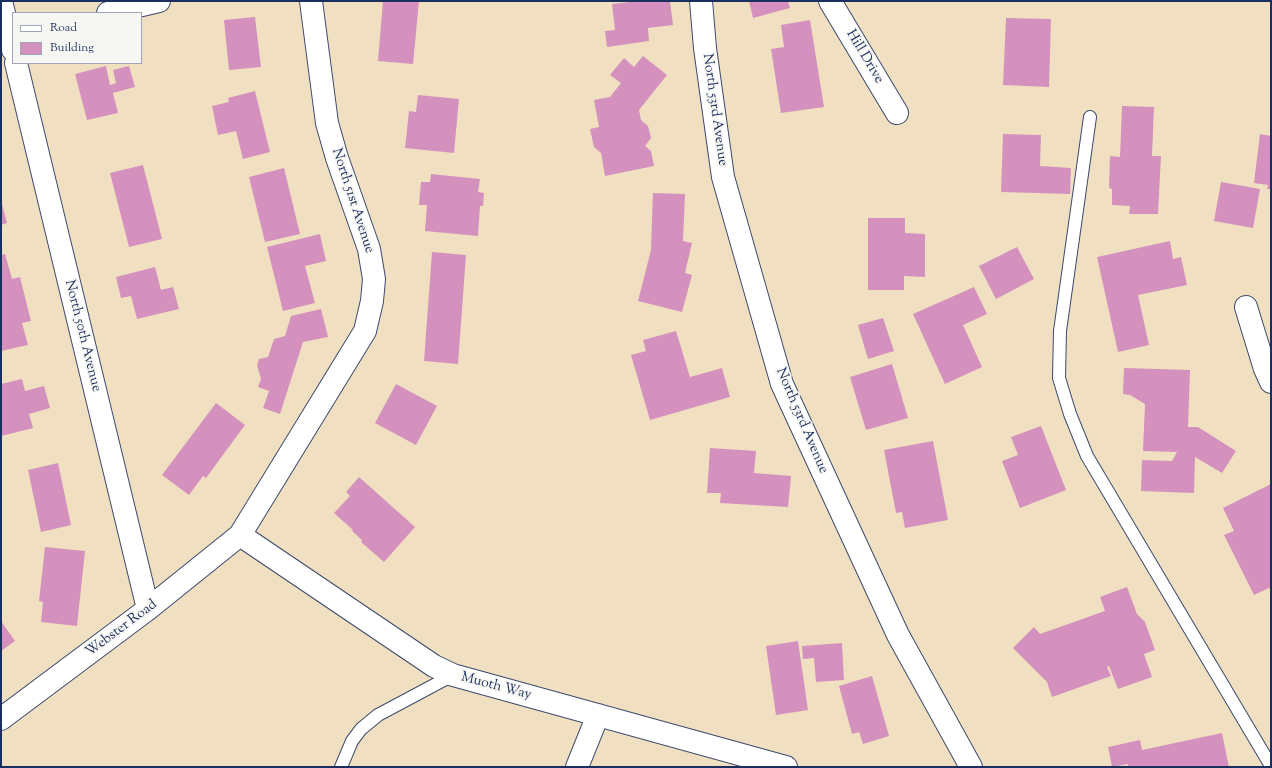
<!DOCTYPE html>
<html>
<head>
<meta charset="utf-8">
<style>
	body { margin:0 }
	#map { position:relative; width:1272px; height:768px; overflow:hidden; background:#f0e0c1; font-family:"Sorts Mill Goudy",serif }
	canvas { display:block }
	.frame { position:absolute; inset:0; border:2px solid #1b2f5e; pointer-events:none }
	.legend { position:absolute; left:12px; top:12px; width:130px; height:52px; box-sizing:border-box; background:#f6f6f2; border:1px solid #9ea6b7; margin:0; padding:5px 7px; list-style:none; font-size:12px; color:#1b2f5e }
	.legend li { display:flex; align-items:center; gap:8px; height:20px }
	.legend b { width:20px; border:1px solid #9ea6b7 }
</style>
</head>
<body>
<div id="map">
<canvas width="1272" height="768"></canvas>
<div class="frame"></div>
<ul class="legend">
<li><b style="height:5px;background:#fff"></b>Road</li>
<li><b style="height:11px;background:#d491be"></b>Building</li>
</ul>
</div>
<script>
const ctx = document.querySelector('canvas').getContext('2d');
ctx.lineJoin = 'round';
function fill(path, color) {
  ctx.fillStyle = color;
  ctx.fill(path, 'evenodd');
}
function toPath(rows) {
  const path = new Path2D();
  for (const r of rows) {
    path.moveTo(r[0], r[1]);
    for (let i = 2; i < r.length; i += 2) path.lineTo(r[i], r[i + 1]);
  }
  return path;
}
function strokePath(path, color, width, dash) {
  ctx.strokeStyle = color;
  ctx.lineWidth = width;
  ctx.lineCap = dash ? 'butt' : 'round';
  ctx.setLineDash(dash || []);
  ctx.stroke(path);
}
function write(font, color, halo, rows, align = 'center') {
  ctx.font = font + ' "Sorts Mill Goudy",serif';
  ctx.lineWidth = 3.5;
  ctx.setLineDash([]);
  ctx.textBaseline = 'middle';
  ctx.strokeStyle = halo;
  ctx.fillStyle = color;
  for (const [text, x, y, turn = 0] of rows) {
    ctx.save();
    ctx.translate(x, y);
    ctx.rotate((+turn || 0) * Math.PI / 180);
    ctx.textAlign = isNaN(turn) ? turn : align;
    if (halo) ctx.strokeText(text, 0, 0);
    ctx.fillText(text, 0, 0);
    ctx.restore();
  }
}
fill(toPath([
	[383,1,419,1,413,64,378,61],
	[640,1,670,1,673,25,648,28,649,41,607,47,605,31,615,30,612,4],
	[749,1,788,1,790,8,753,18],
	[255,17,261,67,229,70,224,20],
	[1006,18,1051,19,1049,87,1003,85],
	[810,20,824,107,781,113,771,49,784,47,781,25],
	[643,56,667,75,639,110,641,120,648,126,651,138,645,146,651,151,654,166,605,176,601,153,594,147,590,129,599,127,594,100,610,97,621,83,610,75,624,58,634,67],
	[106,66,110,85,116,83,113,70,129,66,135,87,113,93,118,113,87,120,75,74],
	[255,91,270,152,243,159,236,131,218,135,212,106,229,102,228,98],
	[418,95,459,99,454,153,405,148,409,111,416,112],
	[1122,106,1154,107,1152,156,1161,156,1158,214,1129,214,1130,206,1112,205,1112,189,1109,188,1110,156,1120,157],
	[1003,134,1041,135,1040,166,1071,168,1070,194,1001,192],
	[1260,134,1271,136,1271,189,1267,189,1268,185,1254,183],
	[143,165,162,239,129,247,110,173],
	[284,168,300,234,265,242,249,177],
	[431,174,480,179,478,192,484,193,483,206,480,206,478,236,425,231,427,205,419,205,421,182,430,182],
	[1221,182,1260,189,1253,228,1214,221],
	[653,193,685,194,683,241,692,243,685,273,692,275,682,312,638,301,651,250],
	[1,200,7,223,1,225],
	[868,218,905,218,905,233,925,234,925,277,904,276,904,290,868,290],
	[320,234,326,261,305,266,315,303,283,311,267,247],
	[1170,241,1173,259,1181,257,1187,285,1138,295,1149,345,1118,352,1097,257],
	[1017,247,1034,279,996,299,979,266],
	[432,252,466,255,458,364,424,361],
	[5,254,12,279,20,277,31,321,22,323,28,345,1,351,1,255],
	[155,267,161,290,173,287,179,309,137,319,131,296,121,298,116,277],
	[974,287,987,314,963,325,982,367,945,384,913,314],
	[321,309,328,337,303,342,280,414,263,408,269,391,258,387,261,379,257,365,259,359,268,357,274,339,285,336,291,316],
	[883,318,894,351,868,359,858,325],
	[676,331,690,377,722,368,730,397,650,420,631,355,646,351,643,340],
	[892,364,908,418,866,430,850,377],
	[1124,368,1190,370,1188,427,1198,427,1236,451,1222,473,1195,457,1194,493,1141,491,1142,460,1172,461,1177,452,1143,451,1145,404,1130,395,1123,394],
	[22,379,25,391,44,386,50,408,29,414,33,428,1,436,1,384],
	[396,384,437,406,416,445,375,423],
	[216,403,245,425,206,478,203,476,189,495,162,475],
	[1041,426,1066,490,1020,508,1002,461,1018,455,1011,437],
	[933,441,948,520,905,528,902,512,896,513,884,450],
	[710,448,756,451,754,473,791,476,788,507,720,503,721,493,707,493],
	[58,463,71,525,41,532,28,470],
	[359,477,415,527,384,562,361,542,362,540,352,531,353,530,334,513,350,496,346,492],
	[1271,484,1271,587,1254,595,1224,535,1234,531,1223,508],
	[45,547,85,551,77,626,41,622,43,602,39,601],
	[1127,587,1137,614,1145,622,1155,650,1144,654,1152,677,1118,689,1109,666,1107,667,1111,676,1052,697,1047,682,1013,648,1034,627,1040,634,1105,611,1100,597],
	[1,621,15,641,1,651],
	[798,641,808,710,776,715,766,646],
	[842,643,844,680,816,682,814,658,803,659,802,646],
	[872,676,889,736,863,744,859,732,852,734,839,686],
	[1222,733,1229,767,1128,767,1128,764,1112,767,1108,747,1140,740,1142,750]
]), '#d491be');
const service = toPath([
	[1090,117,1060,331,1059,378,1070,414,1087,456,1271,766],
	[341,767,352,741,361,729,378,715,453,675]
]);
const minor = toPath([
	[1,1,13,50],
	[830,1,897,113],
	[108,13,159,1],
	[16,63,148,609],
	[1246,307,1265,369,1271,382],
	[240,535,434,666,453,675,786,767],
	[1,719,148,609,240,535,365,331,372,301,374,279,369,249,337,158,327,123,311,1],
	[577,767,598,715]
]);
const tertiary = toPath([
	[701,1,705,48,723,177,782,384,898,635,971,767]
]);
strokePath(service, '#3b4a6d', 14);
strokePath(minor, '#3b4a6d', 24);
strokePath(tertiary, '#3b4a6d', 24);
strokePath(service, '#fff', 12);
strokePath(minor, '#fff', 22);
strokePath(tertiary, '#fff', 22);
write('14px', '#1b2f5e', '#f6f6f2', [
	["Hill Drive",864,57,59],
	["North 53rd Avenue",714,110,82],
	["North 51st Avenue",352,201,72],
	["North 50th Avenue",82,336,76],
	["North 53rd Avenue",801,421,67],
	["Webster Road",122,629,-37],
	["Muoth Way",496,687,15]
]);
</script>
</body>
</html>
